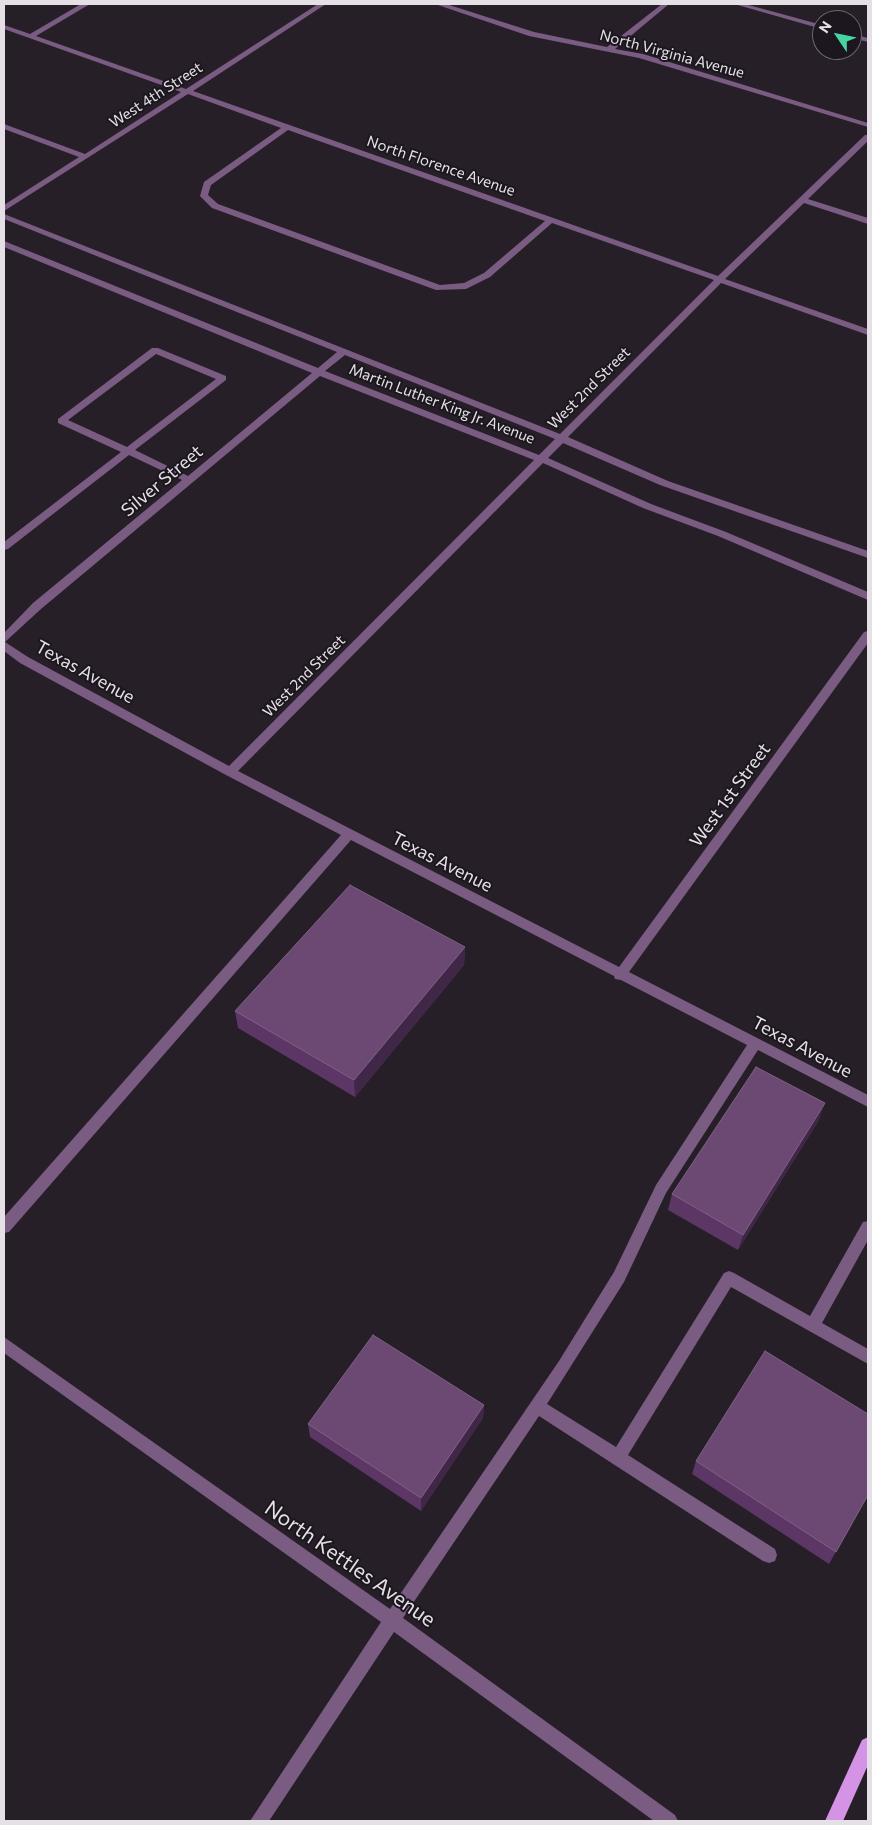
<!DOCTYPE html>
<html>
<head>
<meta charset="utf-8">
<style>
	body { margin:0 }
	#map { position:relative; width:872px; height:1825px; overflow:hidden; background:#261f28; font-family:Commissioner,sans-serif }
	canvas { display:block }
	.frame { position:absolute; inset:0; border:5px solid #e5e0e6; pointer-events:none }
	.north { position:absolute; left:812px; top:10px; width:50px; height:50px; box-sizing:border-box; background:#1c161e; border:1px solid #6c676e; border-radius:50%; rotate:304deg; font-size:14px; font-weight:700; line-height:20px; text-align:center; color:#e5e0e6 }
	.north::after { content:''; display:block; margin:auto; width:18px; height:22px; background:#45d49f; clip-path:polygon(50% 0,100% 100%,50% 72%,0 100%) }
</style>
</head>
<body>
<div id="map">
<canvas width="872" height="1825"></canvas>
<div class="frame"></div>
<div class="north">N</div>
</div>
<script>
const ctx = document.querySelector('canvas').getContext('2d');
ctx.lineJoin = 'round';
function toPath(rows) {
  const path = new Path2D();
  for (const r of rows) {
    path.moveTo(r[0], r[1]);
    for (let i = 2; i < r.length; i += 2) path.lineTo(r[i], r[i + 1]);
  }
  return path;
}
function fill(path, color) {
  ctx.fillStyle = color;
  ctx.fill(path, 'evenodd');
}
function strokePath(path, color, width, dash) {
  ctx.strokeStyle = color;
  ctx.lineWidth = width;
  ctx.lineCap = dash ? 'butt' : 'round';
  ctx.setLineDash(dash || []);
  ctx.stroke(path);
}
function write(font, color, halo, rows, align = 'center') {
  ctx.font = font + ' Commissioner,sans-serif';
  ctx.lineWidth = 4;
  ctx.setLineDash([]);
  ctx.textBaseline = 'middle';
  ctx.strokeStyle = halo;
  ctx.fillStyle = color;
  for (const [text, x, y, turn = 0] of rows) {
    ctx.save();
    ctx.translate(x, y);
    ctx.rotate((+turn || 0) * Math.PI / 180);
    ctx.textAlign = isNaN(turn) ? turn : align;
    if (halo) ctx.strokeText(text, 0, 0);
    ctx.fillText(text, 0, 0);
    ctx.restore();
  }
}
fill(toPath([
	[81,4,90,4,36,36,186,89,318,4,326,4,193,91,718,276,865,135,868,135,868,141,808,199,868,218,868,224,804,203,725,279,868,329,868,335,721,283,568,437,668,481,868,551,868,558,660,485,563,443,548,458,651,504,726,532,868,592,868,600,718,536,643,508,543,463,238,771,619,967,864,632,868,631,868,643,629,972,868,1095,868,1107,758,1050,666,1193,624,1282,547,1404,616,1447,724,1273,729,1271,734,1273,810,1316,863,1222,868,1221,868,1240,822,1323,868,1349,868,1364,731,1287,628,1455,775,1549,777,1555,775,1561,769,1563,763,1561,539,1416,403,1618,675,1815,678,1821,654,1821,394,1632,269,1821,250,1821,381,1622,4,1353,4,1337,390,1609,559,1361,614,1272,656,1185,747,1045,621,980,615,979,614,976,351,840,9,1232,4,1233,4,1217,341,835,226,775,20,663,4,651,4,633,33,603,182,480,129,455,8,549,4,550,4,542,121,452,58,423,58,419,152,348,158,348,226,376,226,380,135,450,188,476,312,373,4,247,4,241,318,368,337,352,4,219,4,214,560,434,714,280,552,223,490,277,466,289,436,290,212,208,200,196,204,182,281,128,188,94,4,211,4,205,79,157,4,129,4,124,85,154,181,92,4,29,4,25,30,34,81,4],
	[288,130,545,221,484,273,464,283,440,285,218,204,208,195,211,185,288,130],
	[156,354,216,379,127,447,68,420,156,354],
	[345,355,555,439,539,455,325,371,345,355],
	[320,376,534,460,229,766,28,657,5,642,41,609,320,376],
	[435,4,446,4,534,32,607,47,662,4,669,4,615,49,643,54,868,123,868,127,639,58,529,36,435,4],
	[734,4,745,4,822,25,822,29,734,4],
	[852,34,868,38,868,42,852,38,852,34]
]), '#7a5b82');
fill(toPath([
	[868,1737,868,1765,843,1821,825,1821,862,1740,868,1737]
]), '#d493e4');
fill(toPath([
	[465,947,464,965,355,1097,238,1028,235,1011],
	[819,1120,738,1250,668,1210,672,1194],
	[484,1405,483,1418,421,1511,310,1437,308,1424],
	[696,1461,868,1495,829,1564,692,1474]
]), '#5c3766');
fill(toPath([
	[465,947,464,965,355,1097,354,1080],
	[825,1103,819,1120,738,1250,743,1235],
	[484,1405,483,1418,421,1511,421,1498]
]), '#402647');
const building = toPath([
	[350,885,465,947,354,1080,235,1011,350,885],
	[756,1067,825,1103,743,1235,672,1194,756,1067],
	[373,1335,484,1405,421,1498,308,1424,373,1335],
	[765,1351,868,1414,868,1495,836,1552,696,1461,765,1351]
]);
fill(building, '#6b4973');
strokePath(building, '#7e6185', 1);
write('15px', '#e5e0e6', '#1c161e', [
	["North Virginia Avenue",672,54,15],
	["West 4th Street",156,95,-33],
	["North Florence Avenue",441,166,19],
	["West 2nd Street",589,388,-45],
	["Martin Luther King Jr. Avenue",442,404,21],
	["West 2nd Street",304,676,-45]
]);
write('18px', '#e5e0e6', '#1c161e', [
	["Silver Street",162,481,-40],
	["Texas Avenue",85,672,29],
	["West 1st Street",730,795,-54],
	["Texas Avenue",442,862,27],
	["Texas Avenue",802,1047,28]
]);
write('21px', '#e5e0e6', '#1c161e', [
	["North Kettles Avenue",350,1564,35]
]);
</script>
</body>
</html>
